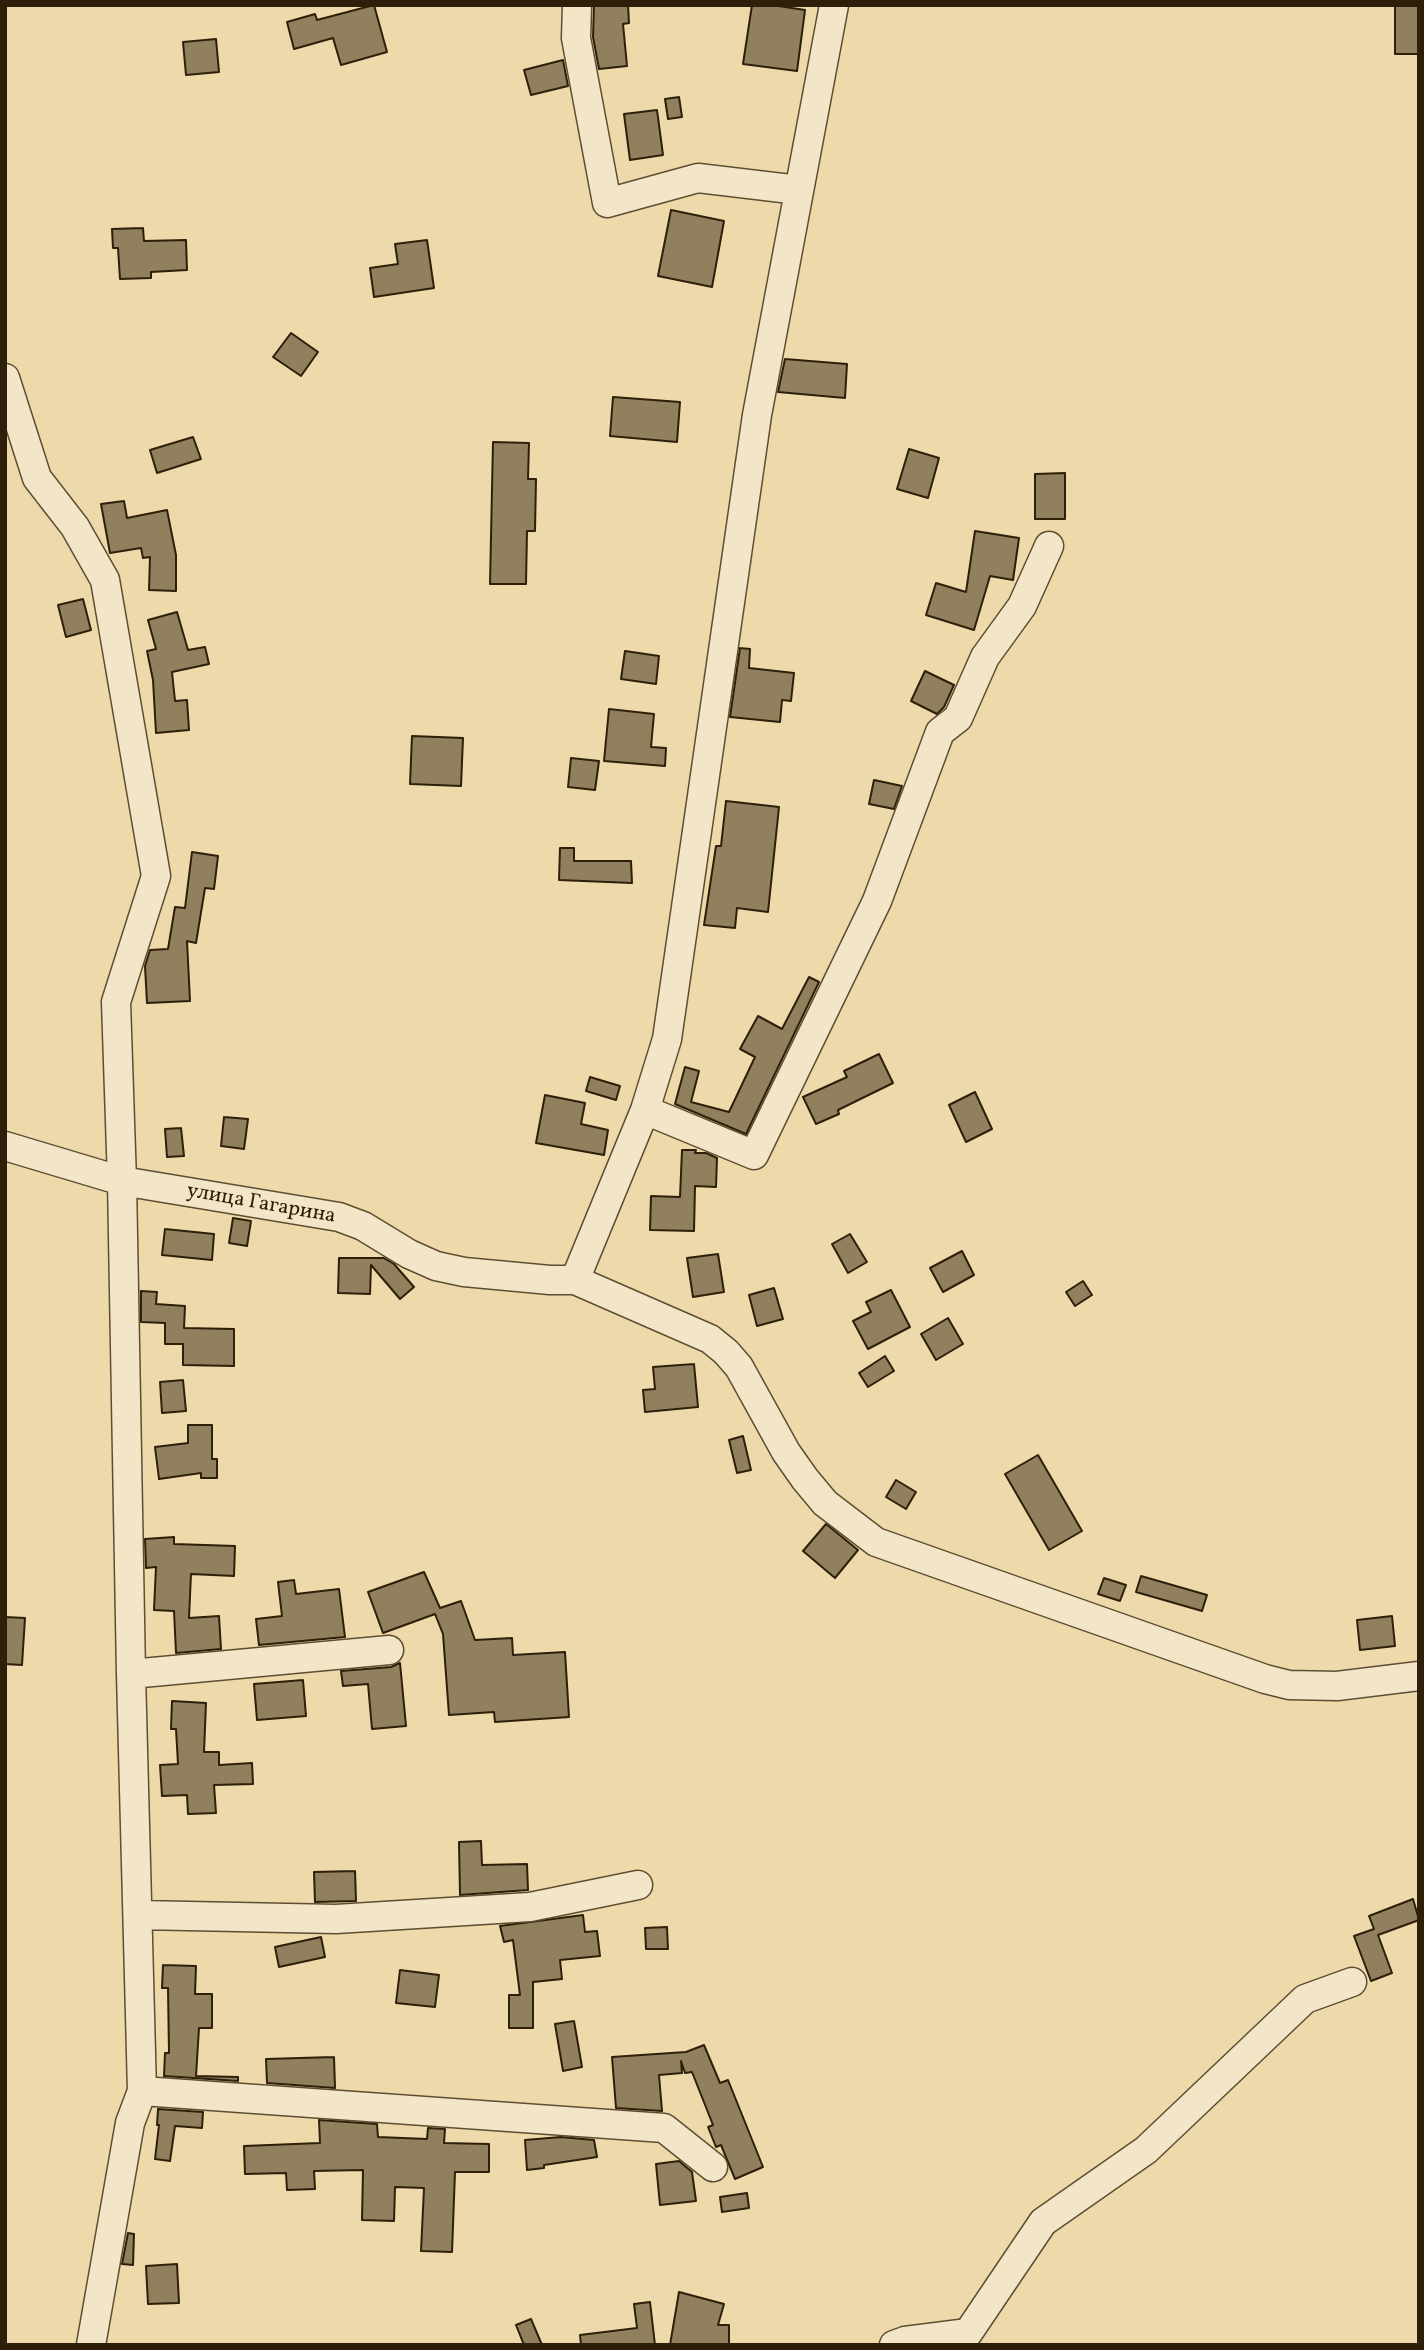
<!DOCTYPE html>
<html>
<head>
<meta charset="utf-8">
<style>
	body { margin:0 }
	#map { position:relative; width:1424px; height:2350px; overflow:hidden; background:#edd9aa; font-family:Vollkorn,serif }
	canvas { display:block }
	.frame { position:absolute; inset:0; border:7px solid #2d1f0a; pointer-events:none }
</style>
</head>
<body>
<div id="map">
<canvas width="1424" height="2350"></canvas>
<div class="frame"></div>
</div>
<script>
const ctx = document.querySelector('canvas').getContext('2d');
ctx.lineJoin = 'round';
function fill(path, color) {
  ctx.fillStyle = color;
  ctx.fill(path, 'evenodd');
}
function toPath(rows) {
  const path = new Path2D();
  for (const r of rows) {
    path.moveTo(r[0], r[1]);
    for (let i = 2; i < r.length; i += 2) path.lineTo(r[i], r[i + 1]);
  }
  return path;
}
function strokePath(path, color, width, dash) {
  ctx.strokeStyle = color;
  ctx.lineWidth = width;
  ctx.lineCap = dash ? 'butt' : 'round';
  ctx.setLineDash(dash || []);
  ctx.stroke(path);
}
function write(font, color, halo, rows, align = 'center') {
  ctx.font = font + ' Vollkorn,serif';
  ctx.lineWidth = 5;
  ctx.setLineDash([]);
  ctx.textBaseline = 'middle';
  ctx.strokeStyle = halo;
  ctx.fillStyle = color;
  for (const [text, x, y, turn = 0] of rows) {
    ctx.save();
    ctx.translate(x, y);
    ctx.rotate((+turn || 0) * Math.PI / 180);
    ctx.textAlign = isNaN(turn) ? turn : align;
    if (halo) ctx.strokeText(text, 0, 0);
    ctx.fillText(text, 0, 0);
    ctx.restore();
  }
}
const building = toPath([
	[374,5,387,52,341,65,333,38,294,49,287,22,315,14,317,20,374,5],
	[594,5,628,5,629,23,623,24,627,66,599,69,593,37,594,5],
	[752,5,772,5,805,10,797,71,743,64,752,5],
	[1395,5,1419,5,1419,54,1395,54,1395,5],
	[216,39,219,72,186,75,183,42,216,39],
	[563,60,568,86,531,95,524,70,563,60],
	[679,97,682,117,668,119,665,99,679,97],
	[657,110,663,155,630,160,624,114,657,110],
	[671,210,724,221,712,287,658,276,671,210],
	[143,228,144,241,186,240,187,270,151,272,151,278,120,279,118,248,113,248,112,229,143,228],
	[427,240,434,288,374,297,370,268,398,264,395,244,427,240],
	[291,333,318,352,301,376,273,357,291,333],
	[785,359,847,364,845,398,778,392,785,359],
	[613,397,680,402,677,442,610,436,613,397],
	[193,437,201,459,157,473,150,450,193,437],
	[493,442,529,443,528,479,536,479,535,531,527,531,526,584,490,584,493,442],
	[909,449,939,458,928,498,897,489,909,449],
	[1065,473,1065,519,1035,519,1035,474,1065,473],
	[124,501,127,518,167,510,176,555,176,591,149,590,150,557,143,558,141,548,110,553,101,504,124,501],
	[975,531,1019,538,1013,580,990,576,974,630,926,615,936,583,966,592,975,531],
	[83,599,91,630,66,637,58,605,83,599],
	[177,612,188,650,205,647,209,664,172,672,175,701,187,700,189,730,156,733,153,680,147,651,156,649,148,620,177,612],
	[740,648,750,649,749,668,794,673,791,701,782,700,780,722,730,717,740,648],
	[625,651,659,656,656,684,621,679,625,651],
	[925,671,954,685,944,707,937,714,911,701,925,671],
	[609,709,654,714,651,747,666,748,665,766,604,761,609,709],
	[412,736,463,738,461,786,410,784,412,736],
	[571,758,599,761,595,790,568,787,571,758],
	[874,780,902,786,894,809,869,804,874,780],
	[726,801,779,807,768,912,737,908,735,928,704,925,716,846,721,846,726,801],
	[560,848,574,848,574,861,631,861,632,883,559,880,560,848],
	[192,852,218,856,214,889,205,888,196,943,187,941,190,1001,147,1003,145,966,150,950,168,949,175,907,185,908,192,852],
	[809,977,819,982,746,1134,675,1104,685,1067,699,1071,691,1102,729,1112,755,1057,740,1049,758,1016,782,1029,809,977],
	[879,1054,893,1083,838,1110,839,1114,816,1124,803,1097,847,1077,844,1071,879,1054],
	[590,1077,620,1086,616,1100,586,1091,590,1077],
	[975,1092,992,1129,966,1142,949,1105,975,1092],
	[545,1095,585,1103,581,1124,608,1130,604,1155,536,1143,545,1095],
	[224,1117,248,1119,244,1149,221,1146,224,1117],
	[181,1128,184,1156,167,1157,165,1129,181,1128],
	[682,1150,696,1150,695,1153,706,1153,717,1158,716,1187,695,1186,694,1231,650,1230,651,1196,680,1197,682,1150],
	[233,1218,251,1221,247,1246,229,1243,233,1218],
	[165,1229,214,1234,212,1260,162,1255,165,1229],
	[850,1234,867,1262,848,1273,832,1244,850,1234],
	[962,1251,974,1275,943,1292,930,1268,962,1251],
	[718,1254,724,1292,693,1297,687,1258,718,1254],
	[339,1258,384,1258,394,1264,414,1287,400,1299,371,1265,370,1294,338,1293,339,1258],
	[1083,1281,1092,1295,1075,1306,1066,1292,1083,1281],
	[774,1288,783,1319,757,1326,749,1295,774,1288],
	[891,1290,910,1327,868,1349,853,1321,871,1312,866,1302,891,1290],
	[141,1291,157,1292,156,1304,185,1306,184,1328,234,1329,234,1366,183,1365,183,1344,165,1344,165,1323,141,1322,141,1291],
	[948,1318,963,1344,936,1360,921,1334,948,1318],
	[885,1356,894,1371,868,1387,859,1373,885,1356],
	[694,1364,698,1407,645,1412,643,1390,655,1389,653,1367,694,1364],
	[183,1380,186,1411,162,1413,160,1382,183,1380],
	[188,1425,212,1425,212,1459,217,1459,217,1478,201,1478,201,1473,159,1479,155,1447,188,1443,188,1425],
	[743,1436,751,1470,737,1473,729,1440,743,1436],
	[1038,1455,1082,1531,1049,1550,1005,1474,1038,1455],
	[896,1480,916,1492,906,1509,886,1497,896,1480],
	[826,1524,858,1550,835,1578,803,1551,826,1524],
	[174,1537,174,1544,235,1546,234,1576,191,1574,189,1618,219,1616,221,1649,176,1653,174,1611,154,1610,156,1567,146,1568,145,1539,174,1537],
	[424,1572,440,1608,461,1601,475,1640,512,1638,513,1655,565,1652,569,1717,495,1722,494,1712,449,1715,443,1634,435,1614,383,1633,368,1592,424,1572],
	[1141,1576,1207,1595,1202,1611,1136,1592,1141,1576],
	[1104,1578,1126,1585,1120,1601,1098,1594,1104,1578],
	[294,1580,296,1594,339,1589,345,1637,259,1645,256,1619,282,1616,278,1582,294,1580],
	[1392,1616,1395,1646,1360,1650,1357,1620,1392,1616],
	[5,1617,25,1618,22,1665,5,1664,5,1617],
	[400,1663,406,1726,372,1729,368,1684,343,1686,341,1671,391,1667,400,1663],
	[303,1680,306,1716,257,1720,254,1684,303,1680],
	[172,1701,206,1703,204,1752,219,1752,219,1765,252,1763,253,1784,214,1785,216,1813,188,1814,187,1795,162,1796,160,1765,178,1764,176,1729,171,1729,172,1701],
	[481,1841,482,1865,527,1864,528,1890,460,1895,459,1842,481,1841],
	[355,1871,356,1901,315,1902,314,1872,355,1871],
	[1413,1899,1419,1920,1378,1935,1392,1973,1371,1981,1354,1936,1374,1929,1369,1916,1413,1899],
	[583,1915,585,1932,597,1931,600,1956,560,1960,562,1979,533,1982,533,2028,509,2028,509,1995,520,1995,513,1940,504,1942,500,1926,583,1915],
	[667,1927,668,1949,646,1949,645,1928,667,1927],
	[321,1937,325,1957,279,1967,275,1947,321,1937],
	[163,1965,196,1966,195,1994,212,1994,212,2028,199,2028,196,2076,238,2077,238,2081,164,2076,165,2053,169,2053,168,1988,162,1988,163,1965],
	[400,1970,439,1975,435,2007,396,2003,400,1970],
	[574,2021,582,2067,563,2071,555,2024,574,2021],
	[704,2045,720,2083,728,2080,763,2167,735,2179,721,2145,716,2147,708,2127,713,2125,692,2072,685,2073,681,2061,682,2073,659,2075,662,2111,616,2108,612,2057,686,2052,704,2045],
	[334,2057,335,2088,267,2083,266,2059,334,2057],
	[158,2109,203,2112,202,2128,175,2126,170,2161,155,2159,159,2125,157,2125,158,2109],
	[319,2120,377,2124,378,2137,427,2139,428,2128,445,2129,444,2143,489,2144,489,2172,455,2172,452,2252,421,2251,424,2188,395,2187,394,2221,362,2220,363,2170,314,2171,315,2189,287,2190,286,2173,245,2174,244,2146,320,2143,319,2120],
	[561,2137,594,2140,597,2157,544,2165,544,2168,527,2170,525,2140,561,2137],
	[679,2161,692,2172,696,2201,660,2205,656,2164,679,2161],
	[747,2193,749,2208,722,2212,720,2197,747,2193],
	[128,2233,134,2234,133,2265,122,2264,128,2233],
	[177,2264,179,2303,148,2304,146,2266,177,2264],
	[679,2292,724,2304,718,2325,729,2325,729,2345,670,2345,679,2292],
	[650,2302,655,2345,581,2345,580,2335,637,2328,634,2304,650,2302],
	[531,2319,542,2345,524,2345,516,2325,531,2319]
]);
fill(building, '#91805d');
strokePath(building, '#2d1f0a', 2);
const minor = toPath([
	[577,5,576,38,607,203,698,178,799,190],
	[5,378,37,478,75,527,105,580,156,876,116,1002,122,1181,131,1674,142,2091,130,2123,91,2345],
	[645,1110,754,1155,877,901,940,732,958,718,985,657,1022,606,1049,546],
	[5,1146,122,1181,339,1217,363,1226,409,1254,436,1266,464,1272,550,1280,575,1280,710,1339,726,1352,739,1367,786,1452,805,1479,825,1503,876,1542,1265,1679,1289,1685,1337,1686,1419,1676],
	[575,1280,645,1110,667,1039,757,415,834,5],
	[131,1674,389,1650],
	[139,1915,336,1919,530,1907,638,1885],
	[142,2091,664,2128,713,2167],
	[894,2345,905,2341,968,2333,1043,2222,1146,2150,1305,1999,1352,1982]
]);
strokePath(minor, '#5d4e32', 31);
strokePath(minor, '#f3e6c8', 28);
write('21px', '#2d1f0a', '#f3e6c8', [
	["улица Гагарина",261,1205,10]
]);
</script>
</body>
</html>
